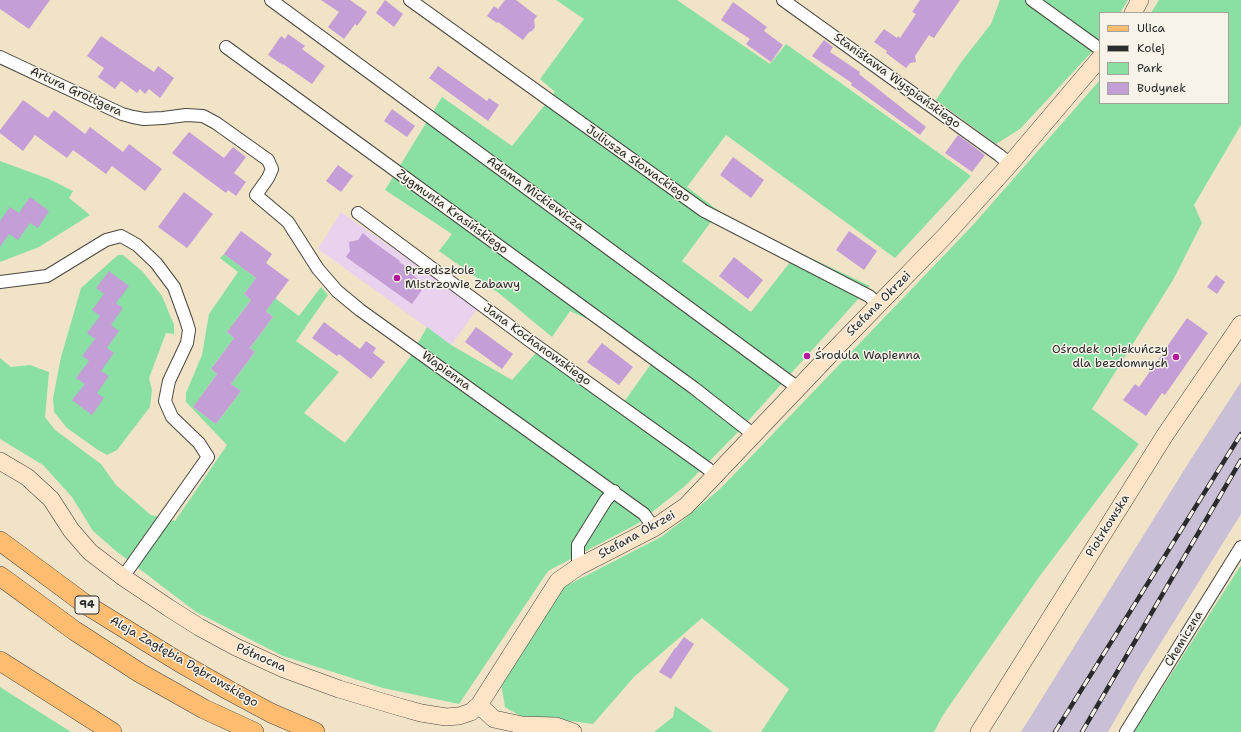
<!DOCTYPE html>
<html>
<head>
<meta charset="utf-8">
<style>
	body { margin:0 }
	#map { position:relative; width:1241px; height:732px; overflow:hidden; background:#f1e3c6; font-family:"Shantell Sans",sans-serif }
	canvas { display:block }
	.legend { position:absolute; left:1099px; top:12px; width:130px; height:92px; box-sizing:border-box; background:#f7f3e8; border:1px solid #a5a39c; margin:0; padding:5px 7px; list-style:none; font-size:12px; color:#2b2b2b }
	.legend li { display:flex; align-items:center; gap:8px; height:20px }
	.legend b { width:20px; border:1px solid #a5a39c }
</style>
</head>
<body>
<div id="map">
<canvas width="1241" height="732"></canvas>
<ul class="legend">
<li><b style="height:5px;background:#fdbc70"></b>Ulica</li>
<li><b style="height:5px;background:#2b2b2b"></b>Kolej</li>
<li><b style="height:11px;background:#8ae0a3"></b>Park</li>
<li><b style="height:11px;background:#c49ed6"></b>Budynek</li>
</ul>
</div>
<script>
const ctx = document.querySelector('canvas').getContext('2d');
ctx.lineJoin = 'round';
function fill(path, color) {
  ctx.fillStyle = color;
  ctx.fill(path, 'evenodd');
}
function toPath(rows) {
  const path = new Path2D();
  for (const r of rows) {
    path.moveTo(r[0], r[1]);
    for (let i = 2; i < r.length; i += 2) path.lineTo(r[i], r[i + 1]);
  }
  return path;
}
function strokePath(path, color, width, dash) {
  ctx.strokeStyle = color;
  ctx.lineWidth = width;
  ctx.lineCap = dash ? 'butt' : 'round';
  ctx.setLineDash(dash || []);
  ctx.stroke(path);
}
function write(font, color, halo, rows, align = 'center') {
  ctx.font = font + ' "Shantell Sans",sans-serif';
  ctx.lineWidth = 3;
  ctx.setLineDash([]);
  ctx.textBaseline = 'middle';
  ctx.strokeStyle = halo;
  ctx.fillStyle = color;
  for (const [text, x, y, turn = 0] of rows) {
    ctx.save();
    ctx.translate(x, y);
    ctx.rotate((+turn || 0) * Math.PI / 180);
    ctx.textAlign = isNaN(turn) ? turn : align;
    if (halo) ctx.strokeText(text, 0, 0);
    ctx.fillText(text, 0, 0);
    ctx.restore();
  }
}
fill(toPath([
	[341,212,478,308,451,345,318,249]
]), '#e9d2ed');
fill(toPath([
	[1241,382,1241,514,1140,676,1108,732,1021,732,1191,459]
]), '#c9bfd7');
fill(toPath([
	[556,0,677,0,770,64,786,44,971,176,895,258,726,135,687,187,719,211,682,261,751,312,798,252,870,286,739,431,685,486,637,524,548,571,459,704,383,688,283,656,196,612,116,551,93,531,72,497,43,465,0,439,0,358,11,367,30,365,49,372,45,417,55,430,101,464,116,485,151,515,175,521,227,445,186,402,186,393,202,355,209,314,238,272,220,258,224,254,256,278,244,294,251,300,227,332,234,338,211,369,217,374,193,407,216,424,241,391,231,384,255,352,250,348,273,317,266,311,275,298,299,316,321,287,328,295,296,341,339,372,304,413,345,443,410,357,427,327,451,345,512,380,543,345,624,402,651,364,596,323,570,311,552,337,500,294,439,251,452,234,385,190,442,97,512,146,555,92,540,79,584,19],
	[1000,0,1128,0,1120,13,1100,13,1100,43,1020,129,996,144,936,100,962,61,991,24],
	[1159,0,1241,0,1241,125,1194,205,1202,223,1173,280,1092,409,1139,444,1039,577,943,715,934,732,761,732,789,689,702,618,634,677,593,724,549,718,522,717,505,707,501,684,562,588,661,537,682,521,721,488,973,225,1100,80,1100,103,1228,103,1228,13,1151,13],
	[0,161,49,179,73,191,69,198,90,215,39,247,0,262],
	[118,255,123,255,143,272,162,296,174,325,174,334,166,333,149,378,152,390,150,407,117,450,107,455,98,450,67,428,54,412,53,398,61,357,81,288],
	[1241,565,1241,732,1134,732],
	[0,687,71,732,0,732],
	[675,706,713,732,654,732,673,717]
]), '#8ae0a3');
fill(toPath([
	[0,0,50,0,29,29,0,9],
	[321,0,350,0,367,12,357,26,355,24,344,39,328,27,339,12],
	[385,0,403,14,394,27,376,13],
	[505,0,516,0,537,16,534,20,535,27,532,31,529,32,523,40,498,22,497,23,487,16,494,6,498,9],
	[920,0,960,0,934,38,929,35,915,56,916,62,910,63,906,68,886,53,887,51,874,42,884,29,897,38,898,36,900,38,916,14,912,12],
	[733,2,767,27,764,31,783,45,771,62,746,44,750,39,721,20],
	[288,34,305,46,302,49,325,66,312,84,283,64,283,65,268,55,281,36,285,39],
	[101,36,154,72,158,66,174,78,160,98,149,89,145,94,140,89,137,93,121,81,115,89,98,77,104,68,87,56],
	[824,40,833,47,830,52,860,72,859,74,926,127,920,135,851,85,852,83,812,56],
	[438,66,487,101,489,98,499,105,488,121,429,78],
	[23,100,48,118,54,110,85,134,90,127,123,152,129,144,162,169,145,191,112,166,106,174,73,150,67,158,35,135,23,151,0,133,0,130],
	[392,109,415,126,407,137,384,121],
	[189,132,224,158,233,147,246,157,234,173,246,182,236,196,228,190,226,193,172,153],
	[958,135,985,155,972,172,945,153],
	[733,157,764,180,751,198,720,175],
	[338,165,353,176,341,192,326,181],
	[184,192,213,214,187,248,158,227],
	[30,197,49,211,38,228,30,223,18,240,9,234,0,247,0,221,10,207,19,213],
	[241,231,272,254,266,263,289,280,266,311,273,317,250,348,255,352,231,384,241,391,216,424,193,407,217,374,211,369,234,338,227,332,251,300,244,294,256,278,224,254],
	[849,231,877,251,864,270,836,250],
	[363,233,372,241,400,261,399,262,416,273,414,276,426,284,412,304,346,257,350,251,349,242,358,240],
	[734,257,763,280,748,299,719,276],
	[109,271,129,286,116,303,123,308,111,325,119,331,107,348,114,353,101,371,109,376,97,393,104,398,92,415,72,400,85,384,76,378,89,361,82,356,95,339,87,333,100,316,92,310,104,294,96,288],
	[1216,275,1225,282,1217,294,1207,287],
	[1187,318,1208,333,1165,395,1162,393,1146,416,1123,400,1135,384,1139,387],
	[324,322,360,349,366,341,376,348,373,353,385,362,371,379,339,354,337,356,312,338],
	[476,327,513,354,502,369,465,342],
	[602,343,633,367,619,385,587,362],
	[684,637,694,644,671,679,659,672,675,648,676,648]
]), '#c49ed6');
const street = toPath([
	[271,0,798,388],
	[410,0,704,211,869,296,879,305],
	[783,0,999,155,1010,164],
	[1032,0,1100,49],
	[226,47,694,388,754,435],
	[0,57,122,114,133,117,144,119,163,118,186,115,203,116,216,123,268,160,272,169,268,178,256,195,288,222,318,269,337,291,360,310,644,514,654,528],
	[358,213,530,341,707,468,716,476],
	[0,282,47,276,106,240,121,236,137,245,156,263,174,287,186,320,189,330,187,343,169,381,165,401,172,417,199,443,208,457,123,577],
	[578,567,578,545,606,500,614,491],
	[1126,732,1241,547]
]);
const secondary = toPath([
	[1133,13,1140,0],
	[0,461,27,477,51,499,71,530,90,552,123,577,169,608,199,627,236,647,284,669,339,689,396,706,421,713,446,717,459,716,471,712,479,705,558,581,578,567,654,528,686,506,839,345,945,236,1010,164,1100,58],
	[479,705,494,719,522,725,556,726,573,732],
	[979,732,1165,435,1241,324]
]);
const primary = toPath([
	[0,541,85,604,179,662,230,691,271,713,315,732],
	[0,576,75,631,140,673,204,709,254,732],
	[0,661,112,732]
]);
strokePath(street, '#494742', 14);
strokePath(secondary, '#494742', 18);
strokePath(primary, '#494742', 20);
strokePath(street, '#fff', 12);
strokePath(secondary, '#fee4c6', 17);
strokePath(primary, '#fdbc70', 19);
const rail = toPath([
	[1055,732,1241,434],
	[1082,732,1241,460]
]);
strokePath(rail, '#2b2b2b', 4.5);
strokePath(rail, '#f7f3e8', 3, [9]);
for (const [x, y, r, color] of [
	[397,278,4,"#b5179e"],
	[807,356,4,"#b5179e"],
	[1176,357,4,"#b5179e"]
]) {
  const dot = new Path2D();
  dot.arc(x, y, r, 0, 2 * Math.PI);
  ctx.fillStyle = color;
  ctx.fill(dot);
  strokePath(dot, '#f7f3e8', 1.5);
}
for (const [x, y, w] of [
	[87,605,24]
]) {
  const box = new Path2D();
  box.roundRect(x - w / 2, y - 9, w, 18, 3);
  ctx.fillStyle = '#f7f3e8';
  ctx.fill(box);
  strokePath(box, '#2b2b2b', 1);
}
write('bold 11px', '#2b2b2b', null, [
	["94",87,605]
]);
write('12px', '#2b2b2b', '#f7f3e8', [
	["Stanisława Wyspiańskiego",897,81,36],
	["Artura Grottgera",76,92,25],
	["Juliusza Słowackiego",638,164,35],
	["Adama Mickiewicza",535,194,36],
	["Zygmunta Krasińskiego",452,212,36],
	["Stefana Okrzei",879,304,-45],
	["Jana Kochanowskiego",537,345,36],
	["Wapienna",446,371,36],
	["Piotrkowska",1108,526,-58],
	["Stefana Okrzei",637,535,-29],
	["Chemiczna",1184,639,-59],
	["Północna",261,658,24],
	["Aleja Zagłębia Dąbrowskiego",184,662,30]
]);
write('12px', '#2b2b2b', '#f7f3e8', [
	["Przedszkole",405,271],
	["Mistrzowie Zabawy",405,285],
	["Ośrodek opiekuńczy",1168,350,"right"],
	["dla bezdomnych",1168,364,"right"],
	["Środula Wapienna",815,356]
], 'left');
</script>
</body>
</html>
